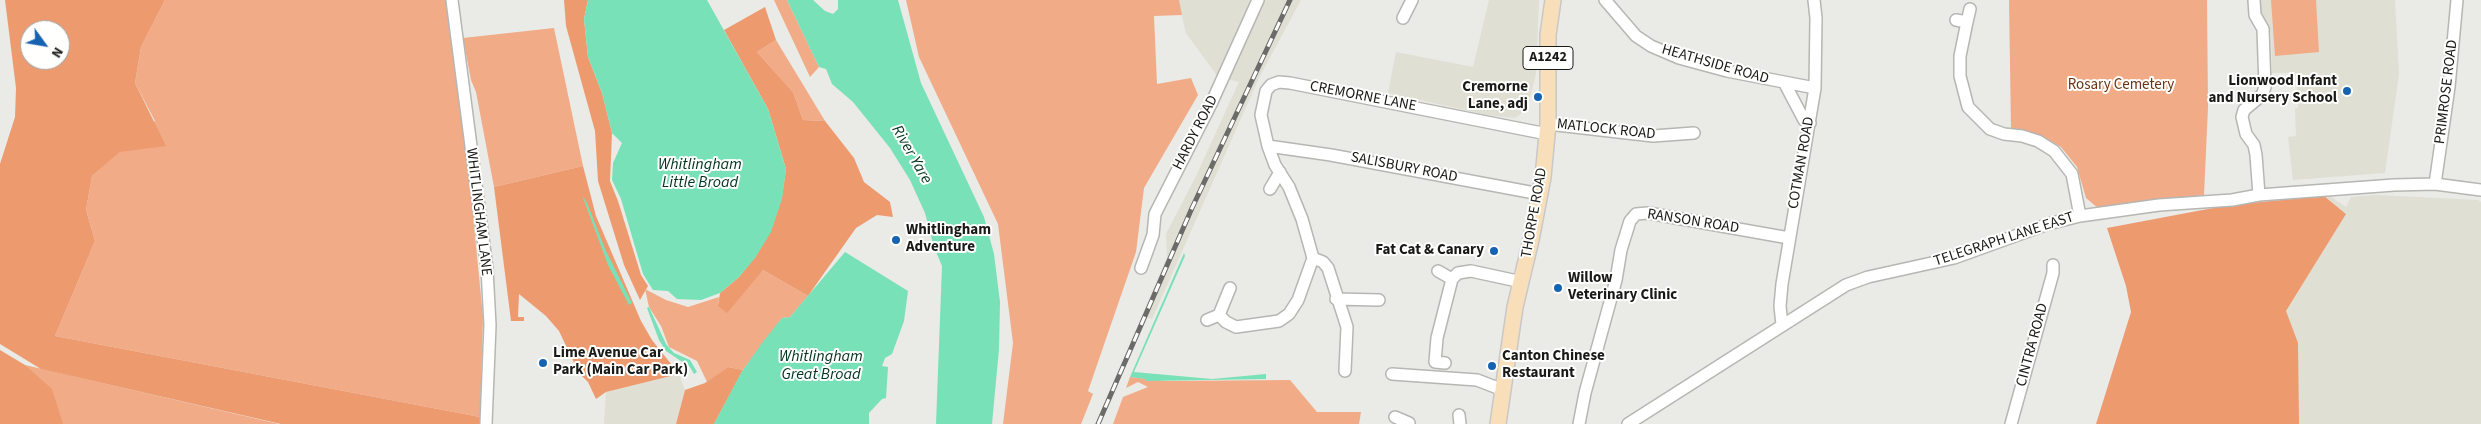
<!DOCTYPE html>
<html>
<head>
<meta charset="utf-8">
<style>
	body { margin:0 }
	#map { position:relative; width:2481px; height:424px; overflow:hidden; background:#eaeae7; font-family:"Source Sans 3",sans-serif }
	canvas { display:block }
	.north { position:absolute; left:20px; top:20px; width:50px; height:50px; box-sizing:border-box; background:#fffffe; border:1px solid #a3a3a2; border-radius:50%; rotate:122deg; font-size:14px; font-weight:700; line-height:20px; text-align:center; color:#191918 }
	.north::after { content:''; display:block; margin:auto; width:18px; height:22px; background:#1663b2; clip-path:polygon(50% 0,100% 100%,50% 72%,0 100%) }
</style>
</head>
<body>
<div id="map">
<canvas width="2481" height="424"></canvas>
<div class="north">N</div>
</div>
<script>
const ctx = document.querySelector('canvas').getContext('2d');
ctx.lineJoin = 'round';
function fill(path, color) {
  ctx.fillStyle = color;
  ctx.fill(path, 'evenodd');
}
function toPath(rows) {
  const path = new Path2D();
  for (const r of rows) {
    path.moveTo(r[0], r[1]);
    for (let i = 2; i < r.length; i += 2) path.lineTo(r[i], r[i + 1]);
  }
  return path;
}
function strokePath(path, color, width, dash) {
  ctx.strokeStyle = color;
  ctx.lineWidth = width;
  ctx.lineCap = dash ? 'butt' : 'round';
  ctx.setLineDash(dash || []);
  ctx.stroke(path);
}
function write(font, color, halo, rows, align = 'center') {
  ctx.font = font + ' "Source Sans 3",sans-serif';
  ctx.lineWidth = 4;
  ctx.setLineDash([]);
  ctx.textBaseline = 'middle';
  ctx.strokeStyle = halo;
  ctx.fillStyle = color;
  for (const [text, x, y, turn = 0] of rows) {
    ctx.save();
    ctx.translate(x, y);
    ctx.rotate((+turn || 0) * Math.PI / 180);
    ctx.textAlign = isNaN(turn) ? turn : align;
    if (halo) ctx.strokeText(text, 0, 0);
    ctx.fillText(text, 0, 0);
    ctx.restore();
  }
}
fill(toPath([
	[1178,0,1301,0,1259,78,1152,319,1142,316,1167,257,1166,234,1196,176,1239,82,1218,77,1186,33],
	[1489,0,1539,0,1536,74,1529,101,1520,115,1514,118,1488,115,1388,93,1396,52,1473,67],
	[2261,0,2395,0,2399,74,2385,173,2293,180,2288,137,2296,136,2295,108,2298,108,2296,73,2272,73,2271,34,2261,11],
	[2375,195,2478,200,2481,202,2481,424,2299,424,2286,311,2346,214,2324,196,2330,196,2346,207,2351,197],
	[679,374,685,390,676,424,604,424,606,392]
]), '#dfdfd4');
fill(toPath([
	[165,0,446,0,467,154,483,317,480,417,55,336,95,241,86,210,92,176,155,121,135,83,141,47],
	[774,0,787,0,819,67,810,77],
	[906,0,1179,0,1182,15,1154,16,1157,84,1191,78,1198,95,1144,188,1136,252,1088,391,1093,394,1081,424,1003,424,1013,343,998,224,919,57],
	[2009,0,2207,0,2208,107,2204,195,2099,209,2086,198,2077,167,2061,147,2044,137,2025,130,2011,129],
	[2271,0,2316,0,2319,52,2275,56],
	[554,28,583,166,494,187,476,92,471,80,463,38],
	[776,40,825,121,803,120,793,92,757,52],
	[763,270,808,296,790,317,782,318,743,370,728,367,707,382,697,361,669,347,661,326,649,307,645,289,666,300,688,307,719,297,718,306],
	[25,365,279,424,61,424],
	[1130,377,1167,381,1290,380,1317,412,1361,412,1359,424,1113,424,1123,397,1148,387,1138,382,1126,388]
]), '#f1ab87');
fill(toPath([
	[5,0,165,0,141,47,135,83,166,146,120,152,92,176,86,210,95,241,55,336,480,417,480,424,281,424,41,369,0,344,0,164,15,117,16,88],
	[30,30,60,30,60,60,30,60],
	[564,0,588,0,584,19,588,57,602,93,612,133,610,181,618,201,641,275,648,286,640,300,624,265,598,181,595,131,566,26],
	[765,7,776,40,757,52,793,92,803,120,825,121,854,158,864,182,890,202,893,217,877,215,856,228,808,296,763,270,727,313,718,306,720,293,739,277,756,256,770,232,782,196,786,169,768,109,724,30],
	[583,166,596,216,641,321,652,340,679,374,606,392,596,399,588,382,579,373,559,331,546,316,519,294,518,317,524,317,524,321,511,321,494,187],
	[2324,196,2346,214,2286,311,2298,343,2299,424,2096,424,2131,312,2126,286,2107,228,2229,205],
	[0,350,25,365,52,389,63,424,0,424],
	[728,367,743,370,714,424,676,424,685,390,705,383]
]), '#ee9a6f');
fill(toPath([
	[588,0,707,0,768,109,786,169,782,199,771,232,755,258,739,277,720,293,701,300,677,299,668,291,653,290,643,274,621,199,612,180,613,163,622,143,612,133,602,93,588,57,584,19],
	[787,0,813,0,825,11,833,14,838,9,838,0,898,0,921,83,984,217,994,254,1000,302,999,349,992,424,936,424,942,266,934,247,925,213,910,180,890,148,853,102,832,84,826,69,819,67],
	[582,195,587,203,605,249,632,303,629,305,608,265],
	[845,252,908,291,904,321,892,354,885,358,882,366,888,367,886,398,882,399,869,413,869,424,714,424,741,373,762,343,782,318,790,317],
	[1184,253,1185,256,1134,372,1212,379,1266,374,1266,379,1146,381,1145,379,1130,377],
	[649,307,666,344,674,353,690,360,697,372,694,374,690,367,666,351,659,340,647,308]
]), '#78e1b7');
const minor = toPath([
	[452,0,487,269,490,325,486,424],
	[1605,0,1636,36,1651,46,1679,58,1727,71,1815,88],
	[2254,0,2255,15,2263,29,2265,87,2262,95,2244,110,2242,117,2246,134,2254,145,2256,155,2259,195],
	[1403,18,1412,0],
	[1956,20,1967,22,1960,56,1960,76,1968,107,1990,129,2004,134,2022,136,2038,141,2054,151,2072,174,2080,216],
	[1967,22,1970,9],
	[1785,84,1804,120,1810,123],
	[1548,124,1653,136,1694,133],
	[1268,146,1331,155,1540,194],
	[2435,184,2449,87,2457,0],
	[1270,189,1280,172],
	[1313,258,1323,262,1328,268,1347,327,1345,371],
	[1141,268,1153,235,1155,214,1211,104,1258,0],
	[1438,271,1452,279],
	[1230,288,1219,315,1226,322,1236,327,1279,321,1289,314,1298,300,1313,258,1302,219,1289,187,1275,165,1268,146,1261,115,1266,91,1271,85,1279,82,1290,83,1547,134],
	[1336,299,1379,300],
	[1207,320,1219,315],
	[1782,325,1780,306,1782,284,1815,88,1816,18,1814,0],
	[1445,363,1435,362,1437,338,1452,279,1458,273,1471,271,1522,282],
	[1392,374,1477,380,1503,390],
	[1459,415,1460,424],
	[1395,417,1409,423],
	[1579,424,1585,393,1616,280,1621,250,1630,221,1636,214,1648,213,1789,238],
	[1628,424,1846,285,1868,277,1954,258,2048,224,2080,216,2159,205,2232,200,2259,195,2394,185,2435,184,2481,190],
	[2011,424,2053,273,2053,265]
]);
const major = toPath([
	[1498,424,1515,307,1531,240,1543,177,1548,124,1548,35,1553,0]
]);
strokePath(minor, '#b6b6b3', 14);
strokePath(major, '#c8c8c8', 18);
strokePath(minor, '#fff', 11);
strokePath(major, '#f8dfba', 15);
const rail = toPath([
	[1098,424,1192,208,1290,0]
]);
strokePath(rail, '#6b6b6a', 5);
strokePath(rail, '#fffffe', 3, [9]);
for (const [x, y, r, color] of [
	[2347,91,5,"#1663b2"],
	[1538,97,5,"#1663b2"],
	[896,240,5,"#1663b2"],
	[1494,251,5,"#1663b2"],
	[1558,288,5,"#1663b2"],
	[543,363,5,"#1663b2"],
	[1492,366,5,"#1663b2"]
]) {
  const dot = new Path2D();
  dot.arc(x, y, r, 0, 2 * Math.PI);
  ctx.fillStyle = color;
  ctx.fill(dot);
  strokePath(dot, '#fffffe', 2);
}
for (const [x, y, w] of [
	[1548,58,50]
]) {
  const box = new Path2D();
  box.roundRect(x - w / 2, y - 11.5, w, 23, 4);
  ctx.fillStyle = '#fffffe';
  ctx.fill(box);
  strokePath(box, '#191918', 1);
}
write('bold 14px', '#191918', null, [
	["A1242",1548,58]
]);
write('15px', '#191918', '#fffffe', [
	["HEATHSIDE ROAD",1715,65,16],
	["PRIMROSE ROAD",2447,92,-83],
	["CREMORNE LANE",1363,97,11],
	["MATLOCK ROAD",1606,130,6],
	["HARDY ROAD",1196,133,-63],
	["COTMAN ROAD",1802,163,-80],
	["SALISBURY ROAD",1404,168,11],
	["WHITLINGHAM LANE",478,212,83],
	["THORPE ROAD",1535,213,-80],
	["RANSON ROAD",1693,222,9],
	["TELEGRAPH LANE EAST",2004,240,-18],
	["CINTRA ROAD",2033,345,-75]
]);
write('bold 15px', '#191918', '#fffffe', [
	["Lionwood Infant",2337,82,"right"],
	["and Nursery School",2337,99,"right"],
	["Cremorne",1528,88,"right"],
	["Lane, adj",1528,105,"right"],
	["Whitlingham",906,231],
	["Adventure",906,248],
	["Fat Cat & Canary",1484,251,"right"],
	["Willow",1568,279],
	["Veterinary Clinic",1568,296],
	["Lime Avenue Car",553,354],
	["Park (Main Car Park)",553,371],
	["Canton Chinese",1502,357],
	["Restaurant",1502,374]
], 'left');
write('15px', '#683213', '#fffffe', [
	["Rosary Cemetery",2121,86]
]);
write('italic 16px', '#013222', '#fffffe', [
	["River Yare",911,155,60],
	["Whitlingham",700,165],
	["Little Broad",700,183],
	["Whitlingham",821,357],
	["Great Broad",821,375]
]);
</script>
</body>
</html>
